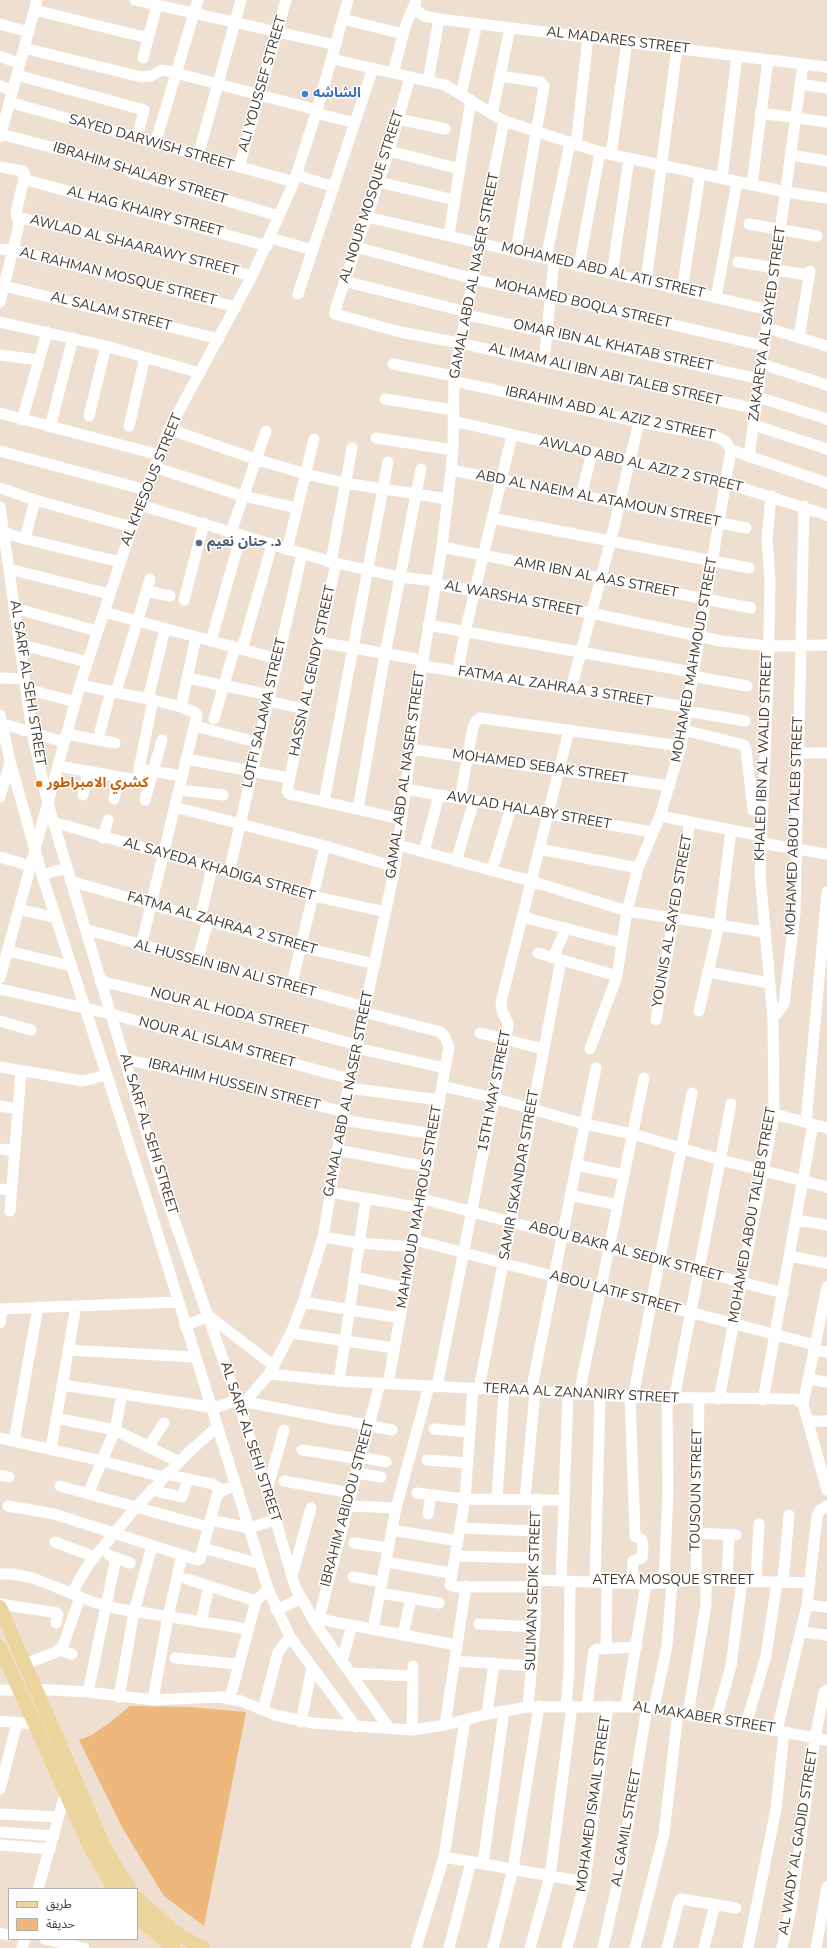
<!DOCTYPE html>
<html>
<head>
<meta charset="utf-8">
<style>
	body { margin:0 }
	#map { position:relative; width:827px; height:1948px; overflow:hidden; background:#eedfd0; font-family:"Nunito Sans","Noto Sans Arabic",sans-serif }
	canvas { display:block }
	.legend { position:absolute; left:8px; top:1888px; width:130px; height:52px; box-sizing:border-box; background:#fff; border:1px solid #b2b0ad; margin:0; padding:5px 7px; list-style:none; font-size:12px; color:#3e3933 }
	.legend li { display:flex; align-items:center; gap:8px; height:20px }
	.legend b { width:20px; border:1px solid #b2b0ad }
</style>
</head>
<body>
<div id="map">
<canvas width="827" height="1948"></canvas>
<ul class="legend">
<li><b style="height:5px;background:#ecd59c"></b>طريق</li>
<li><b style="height:11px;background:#eeb77c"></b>حديقة</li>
</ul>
</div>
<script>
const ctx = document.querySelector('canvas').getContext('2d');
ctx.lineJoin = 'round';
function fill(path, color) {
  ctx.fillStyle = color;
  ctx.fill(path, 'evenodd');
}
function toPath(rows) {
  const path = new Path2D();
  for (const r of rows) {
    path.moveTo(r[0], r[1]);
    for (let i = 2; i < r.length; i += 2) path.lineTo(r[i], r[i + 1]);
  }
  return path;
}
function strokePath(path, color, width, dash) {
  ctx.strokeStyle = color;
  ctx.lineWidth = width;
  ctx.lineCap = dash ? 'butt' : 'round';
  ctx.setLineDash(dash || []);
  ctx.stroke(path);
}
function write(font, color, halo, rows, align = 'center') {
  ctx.font = font + ' "Nunito Sans","Noto Sans Arabic",sans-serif';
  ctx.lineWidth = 3;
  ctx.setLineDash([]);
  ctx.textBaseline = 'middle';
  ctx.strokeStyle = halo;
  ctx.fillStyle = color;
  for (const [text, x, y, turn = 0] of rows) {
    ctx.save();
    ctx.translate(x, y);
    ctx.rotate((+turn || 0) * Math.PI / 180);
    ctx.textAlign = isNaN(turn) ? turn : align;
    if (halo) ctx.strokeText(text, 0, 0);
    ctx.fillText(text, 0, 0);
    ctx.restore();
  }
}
fill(toPath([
	[130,1706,190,1707,246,1712,204,1926,164,1896,123,1829,79,1740,90,1736,109,1723]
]), '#eeb77c');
strokePath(toPath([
	[135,0,336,45],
	[414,6,416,10,424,16,439,19,827,67],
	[35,10,148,38],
	[343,19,403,34],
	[0,24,29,32],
	[24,48,141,77,151,76,162,70,176,73,317,110],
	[0,56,20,64],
	[143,58,157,5],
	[332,59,445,85,504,121,600,152,786,192,827,198],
	[393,73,406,24,416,1],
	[17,75,144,110,137,138],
	[500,76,540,82,544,86,516,251],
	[410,77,389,151,335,310,335,314,400,332,460,343,756,409],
	[428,81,439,19],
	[800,84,827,88],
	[0,86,13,91],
	[461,94,477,24],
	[9,102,294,182],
	[316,113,355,123],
	[760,113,827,122],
	[492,114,510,28],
	[398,119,445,129],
	[1,134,119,165,133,173,279,216],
	[0,137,37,0],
	[155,144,198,0],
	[576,145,588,37],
	[389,151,460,169],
	[611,155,627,42],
	[791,155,827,161],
	[198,156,241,0],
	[0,167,23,171,25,174,16,213,19,225,0,302],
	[239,167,286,0],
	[296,175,334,187],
	[23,179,267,246],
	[722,179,737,56],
	[379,182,454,200],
	[752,185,768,60],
	[17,217,124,242,252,276],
	[367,217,769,310],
	[749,224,817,236],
	[449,235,471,100],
	[270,238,313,250],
	[356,247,474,279,765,346],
	[0,249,13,250,236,307],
	[546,258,570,143],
	[738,262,775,268],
	[579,266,600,152],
	[775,270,809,275],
	[612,274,629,159],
	[344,281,467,312],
	[646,282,677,48],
	[4,286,219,339],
	[682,290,700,174],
	[298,294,373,68],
	[716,298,737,182],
	[467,315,760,379],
	[0,322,106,346,200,373],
	[767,328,827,346],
	[799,337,810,271],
	[0,355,39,360],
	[544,362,554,260],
	[393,364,454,376],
	[762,364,827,385],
	[454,381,639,422,715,436,725,441,731,450,827,483],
	[758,397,827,419],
	[385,399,453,410],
	[0,413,159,455],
	[89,416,106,346],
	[22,420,47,332],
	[453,421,726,483,827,515],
	[754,425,827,449],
	[129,426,145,357],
	[50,427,73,338],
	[169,429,255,459,306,474,345,483,448,499],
	[376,438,453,450],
	[0,451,146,490],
	[749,457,803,64],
	[154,467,243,496,297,508],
	[451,470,746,528],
	[0,488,35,500,132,527],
	[581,496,592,453],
	[771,496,767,539,770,582,768,684,760,874,773,1018],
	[140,505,331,562,400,577,435,581],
	[0,507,32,732,48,804,162,1185,240,1408,267,1490,295,1587,317,1626,389,1728],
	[492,518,749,568],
	[3,532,25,539,120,562],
	[231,532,266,431],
	[25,539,35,500],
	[442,547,751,608],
	[287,550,314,439],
	[331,562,352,448],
	[336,563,287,791,289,794,401,819],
	[9,569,109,594],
	[435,584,591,613,721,641,768,646,827,645],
	[146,591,170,596],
	[184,600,204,523],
	[14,608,97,631],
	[104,612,278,659],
	[428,625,692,672],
	[211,641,241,535],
	[319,642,422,660],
	[19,644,87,662],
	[242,649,272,545],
	[422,666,687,707],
	[458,671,465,632,512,435],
	[692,676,747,686],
	[0,678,24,679],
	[187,678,270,695],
	[80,685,153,700,181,707,194,712,197,715,141,946],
	[26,689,76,702],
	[571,689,611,540,639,422],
	[116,692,150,579],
	[148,699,165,629],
	[268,701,304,709],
	[181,707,196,637],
	[687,711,745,721],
	[0,715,10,761,42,875,144,1190,268,1589,290,1637,356,1727],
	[214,719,235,647],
	[0,723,64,742],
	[195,726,259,743],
	[684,730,744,745,746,749,753,810],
	[100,731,111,691],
	[66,734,115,743],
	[410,749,670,786],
	[799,753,827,753],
	[186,759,289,778],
	[58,766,136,780,140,769,182,776],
	[139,769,153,700],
	[405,789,652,832],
	[179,790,223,795],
	[83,795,88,771],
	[0,797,10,762],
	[114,799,119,777],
	[460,799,473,727,476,721,481,718,681,746],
	[145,800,162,740],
	[324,802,388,462],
	[175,807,325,846,395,867],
	[358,809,385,654,421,469],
	[660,816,762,836],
	[53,822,313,896,386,912],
	[103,838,108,820],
	[761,843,827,854],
	[398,845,531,881,627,911,765,932],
	[539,849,638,868],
	[424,852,439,795],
	[0,857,31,866],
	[456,861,474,801],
	[492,870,511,808],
	[229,873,302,554],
	[42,875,66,868],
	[70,881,301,947,375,964],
	[19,909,56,918],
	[522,917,622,943],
	[200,919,212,868],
	[85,929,365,1007],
	[8,951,71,966],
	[538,953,617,976],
	[553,958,566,928],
	[197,962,208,921],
	[708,972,769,983],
	[0,978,80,685,132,527,169,429,252,276,294,182,317,110,348,0],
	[100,981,291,1027,357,1045],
	[291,987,325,846],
	[0,989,111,1014,350,1079],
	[699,1011,719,925,731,830],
	[364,1012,440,1032,445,1037,449,1047,388,1384],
	[656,1020,690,822],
	[0,1021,31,1030],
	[480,1033,543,1049],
	[356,1048,445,1068],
	[590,1049,617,976,627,911,638,868,660,816,681,746,731,450],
	[124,1059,215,1079,344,1112],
	[0,1067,83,1081,106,1075],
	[442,1086,494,1098,584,1124,633,1134,721,1160,827,1187],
	[348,1088,440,1100],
	[0,1106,18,1109],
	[774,1114,827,1128],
	[342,1120,434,1134],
	[806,1122,827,892],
	[0,1149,15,1151],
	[337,1150,428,1167],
	[576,1165,624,1175],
	[0,1189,12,1190],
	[330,1192,421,1208],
	[570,1195,618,1205],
	[423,1199,783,1293],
	[10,1211,21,1071],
	[796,1220,827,1225],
	[323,1237,359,1243,413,1247],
	[415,1240,815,1345],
	[789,1256,827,1263],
	[354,1277,405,1288],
	[303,1302,400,1318],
	[0,1309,178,1302],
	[0,1323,2,1309],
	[185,1326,209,1316,274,1366],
	[291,1333,394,1348],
	[68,1350,195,1357],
	[814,1350,827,1352],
	[269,1374,339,1381,633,1397,795,1399,803,1404,827,1490],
	[808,1379,827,1382],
	[339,1381,366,1198],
	[62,1385,210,1407],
	[437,1387,508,1027,508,1023,502,1011,501,1002,569,730],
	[473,1389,465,1499,450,1585,455,1587,536,1587],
	[479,1389,561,960],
	[531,1392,596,1068],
	[579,1394,644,1078],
	[630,1397,635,1534,635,1536,642,1540,643,1544,642,1558,633,1561,632,1583],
	[633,1397,692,1093],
	[674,1399,731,1104],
	[719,1399,774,1114,773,1018,784,1004,795,913,804,506],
	[763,1400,813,1124],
	[246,1402,392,1430],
	[803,1404,827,1287],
	[240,1408,269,1374,291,1333,303,1302,323,1237,348,1088,395,867,422,666,442,547,451,470,453,450,454,376,504,121],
	[211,1409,237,1400],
	[56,1418,115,1430,179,1462],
	[808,1421,827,1421],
	[434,1429,470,1432],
	[0,1438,102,1461,163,1477],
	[14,1441,38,1307],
	[148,1447,164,1423],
	[51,1449,76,1306],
	[302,1450,360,1459],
	[360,1457,386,1462],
	[427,1460,468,1463],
	[356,1473,381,1477],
	[166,1474,212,1484,223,1490],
	[0,1475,9,1477],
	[284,1481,351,1493],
	[60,1486,208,1527],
	[151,1490,182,1497,188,1479],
	[267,1490,284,1430],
	[417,1493,465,1499,564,1500],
	[88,1494,115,1430,122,1394],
	[497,1499,504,1390],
	[525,1499,535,1392],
	[8,1506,54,1514,198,1560,200,1559,217,1495,223,1490,235,1486],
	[348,1506,396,1508],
	[428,1514,431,1495],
	[210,1520,249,1528,275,1520],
	[460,1528,536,1531],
	[392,1530,458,1541],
	[696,1533,736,1535],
	[55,1542,95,1557],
	[354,1543,389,1548],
	[203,1548,260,1564],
	[109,1555,130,1563],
	[455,1556,536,1558],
	[386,1562,451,1573],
	[0,1574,12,1574,33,1578,93,1602,119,1609,248,1629],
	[292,1576,311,1508],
	[353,1577,382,1582],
	[187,1579,256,1601],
	[536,1580,646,1584,696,1580,810,1583],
	[696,1580,699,1399],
	[561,1581,568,1393],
	[727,1581,729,1535],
	[756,1581,759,1524],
	[595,1582,600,1395],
	[783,1582,789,1515],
	[664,1583,668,1492,667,1398],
	[72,1593,88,1565,136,1507,188,1453,217,1427],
	[380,1593,439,1603],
	[0,1604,57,1613,58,1615,56,1623],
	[807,1605,827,1607],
	[276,1610,300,1599],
	[318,1619,457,1645],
	[201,1622,209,1586],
	[479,1624,535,1627],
	[317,1626,380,1383],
	[373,1629,396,1508,429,1386],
	[801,1632,827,1635],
	[403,1635,411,1598],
	[606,1648,607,1583],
	[59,1650,72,1654],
	[175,1658,238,1664],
	[342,1661,352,1625],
	[455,1661,532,1666],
	[25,1664,56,1652,63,1646,80,1597],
	[350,1673,413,1676],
	[35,1689,88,1692,153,1700,219,1697,241,1701,275,1715,312,1723,412,1730,445,1725,487,1714,528,1707,647,1707,827,1740],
	[0,1690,19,1690],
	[88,1692,116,1558],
	[119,1697,134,1612,152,1546],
	[230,1698,256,1601,268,1589],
	[153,1700,168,1617,182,1555],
	[626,1705,646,1584],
	[566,1706,569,1672,570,1581],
	[587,1706,594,1651,597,1649,637,1647],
	[528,1707,535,1627,537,1499],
	[654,1708,667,1646,672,1582],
	[263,1710,278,1652,290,1637],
	[487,1714,494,1663],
	[688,1714,706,1605,706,1580],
	[716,1719,731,1666,742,1581],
	[0,1721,34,1724],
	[301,1722,312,1668],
	[746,1724,766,1656,777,1582],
	[445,1725,466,1586],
	[412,1730,413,1666],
	[777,1730,807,1605,817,1516,820,1510,827,1506],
	[0,1789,17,1723],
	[0,1814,58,1817],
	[0,1832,54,1836],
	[0,1845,50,1849],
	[444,1857,585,1882],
	[483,1864,504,1711],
	[38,1889,65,1794],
	[0,1933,9,1935],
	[45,1939,84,1948],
	[22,1948,25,1939],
	[416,1948,444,1857,465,1720],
	[449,1948,471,1862],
	[493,1948,513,1869,539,1706],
	[530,1948,550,1876,572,1706],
	[567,1948,585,1882,608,1706],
	[603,1948,621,1868,647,1707],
	[635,1948,664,1834,678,1712],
	[667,1948,679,1901,681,1899,736,1908],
	[704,1948,715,1904],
	[748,1948,776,1809,784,1732],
	[782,1948,791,1908,815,1738,824,1692,827,1690],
	[816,1948,827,1887]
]), '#fff', 11);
strokePath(toPath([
	[0,1607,107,1853,130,1889],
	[0,1647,91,1849,114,1889],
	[137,1898,172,1930,184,1938,203,1948],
	[137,1917,174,1948]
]), '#ecd59c', 14);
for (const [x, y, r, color] of [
	[305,94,4,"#3f7fe0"],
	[199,543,4,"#5c6f8a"],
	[39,784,4,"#e8710a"]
]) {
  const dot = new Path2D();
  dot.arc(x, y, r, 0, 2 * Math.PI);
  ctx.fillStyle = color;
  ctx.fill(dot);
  strokePath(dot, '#fff', 1.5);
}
write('14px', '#3e3933', '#fff', [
	["AL MADARES STREET",618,41,7],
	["ALI YOUSSEF STREET",263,84,-74],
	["SAYED DARWISH STREET",151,143,16],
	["IBRAHIM SHALABY STREET",140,174,17],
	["AL NOUR MOSQUE STREET",372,197,-72],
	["AL HAG KHAIRY STREET",145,212,15],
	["AWLAD AL SHAARAWY STREET",134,246,14],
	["MOHAMED ABD AL ATI STREET",603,271,13],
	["GAMAL ABD AL NASER STREET",475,276,-79],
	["AL RAHMAN MOSQUE STREET",118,277,14],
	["MOHAMED BOQLA STREET",583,304,13],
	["AL SALAM STREET",111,312,14],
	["ZAKAREYA AL SAYED STREET",768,324,-82],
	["OMAR IBN AL KHATAB STREET",613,346,12],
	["AL IMAM ALI IBN ABI TALEB STREET",605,375,13],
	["IBRAHIM ABD AL AZIZ 2 STREET",610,414,12],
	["AWLAD ABD AL AZIZ 2 STREET",641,465,13],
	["AL KHESOUS STREET",152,480,-68],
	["ABD AL NAEIM AL ATAMOUN STREET",598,499,11],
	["AMR IBN AL AAS STREET",596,578,11],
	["AL WARSHA STREET",513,599,11],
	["MOHAMED MAHMOUD STREET",695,660,-80],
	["HASSN AL GENDY STREET",313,671,-78],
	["AL SARF AL SEHI STREET",27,683,81],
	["FATMA AL ZAHRAA 3 STREET",555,687,9],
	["LOTFI SALAMA STREET",265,713,-77],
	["KHALED IBN AL WALID STREET",764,757,-88],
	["MOHAMED SEBAK STREET",540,767,8],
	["GAMAL ABD AL NASER STREET",406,775,-82],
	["AWLAD HALABY STREET",529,811,10],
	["MOHAMED ABOU TALEB STREET",795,826,-88],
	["AL SAYEDA KHADIGA STREET",219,870,16],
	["YOUNIS AL SAYED STREET",673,921,-80],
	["FATMA AL ZAHRAA 2 STREET",222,924,16],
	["AL HUSSEIN IBN ALI STREET",225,969,15],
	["NOUR AL HODA STREET",229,1012,14],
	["NOUR AL ISLAM STREET",217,1043,15],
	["IBRAHIM HUSSEIN STREET",234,1085,14],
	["15TH MAY STREET",495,1091,-79],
	["GAMAL ABD AL NASER STREET",349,1094,-79],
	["AL SARF AL SEHI STREET",148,1134,73],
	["SAMIR ISKANDAR STREET",520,1175,-80],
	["MAHMOUD MAHROUS STREET",420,1207,-80],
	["MOHAMED ABOU TALEB STREET",753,1215,-80],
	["ABOU BAKR AL SEDIK STREET",626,1252,15],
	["ABOU LATIF STREET",615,1293,15],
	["TERAA AL ZANANIRY STREET",581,1394,3],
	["AL SARF AL SEHI STREET",250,1442,72],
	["TOUSOUN STREET",697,1490,-89],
	["IBRAHIM ABIDOU STREET",348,1504,-75],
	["ATEYA MOSQUE STREET",673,1581],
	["SULIMAN SEDIK STREET",534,1591,-88],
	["AL MAKABER STREET",704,1718,9],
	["MOHAMED ISMAIL STREET",594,1804,-82],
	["AL GAMIL STREET",627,1828,-80],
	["AL WADY AL GADID STREET",799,1842,-81]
]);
write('bold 14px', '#366cbe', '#fff', [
	["الشاشه",313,94]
], 'left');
write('bold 14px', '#4e5e75', '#fff', [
	["د. حنان نعيم",207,543]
], 'left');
write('bold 14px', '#c56008', '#fff', [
	["كشري الامبراطور",47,784]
], 'left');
</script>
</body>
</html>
